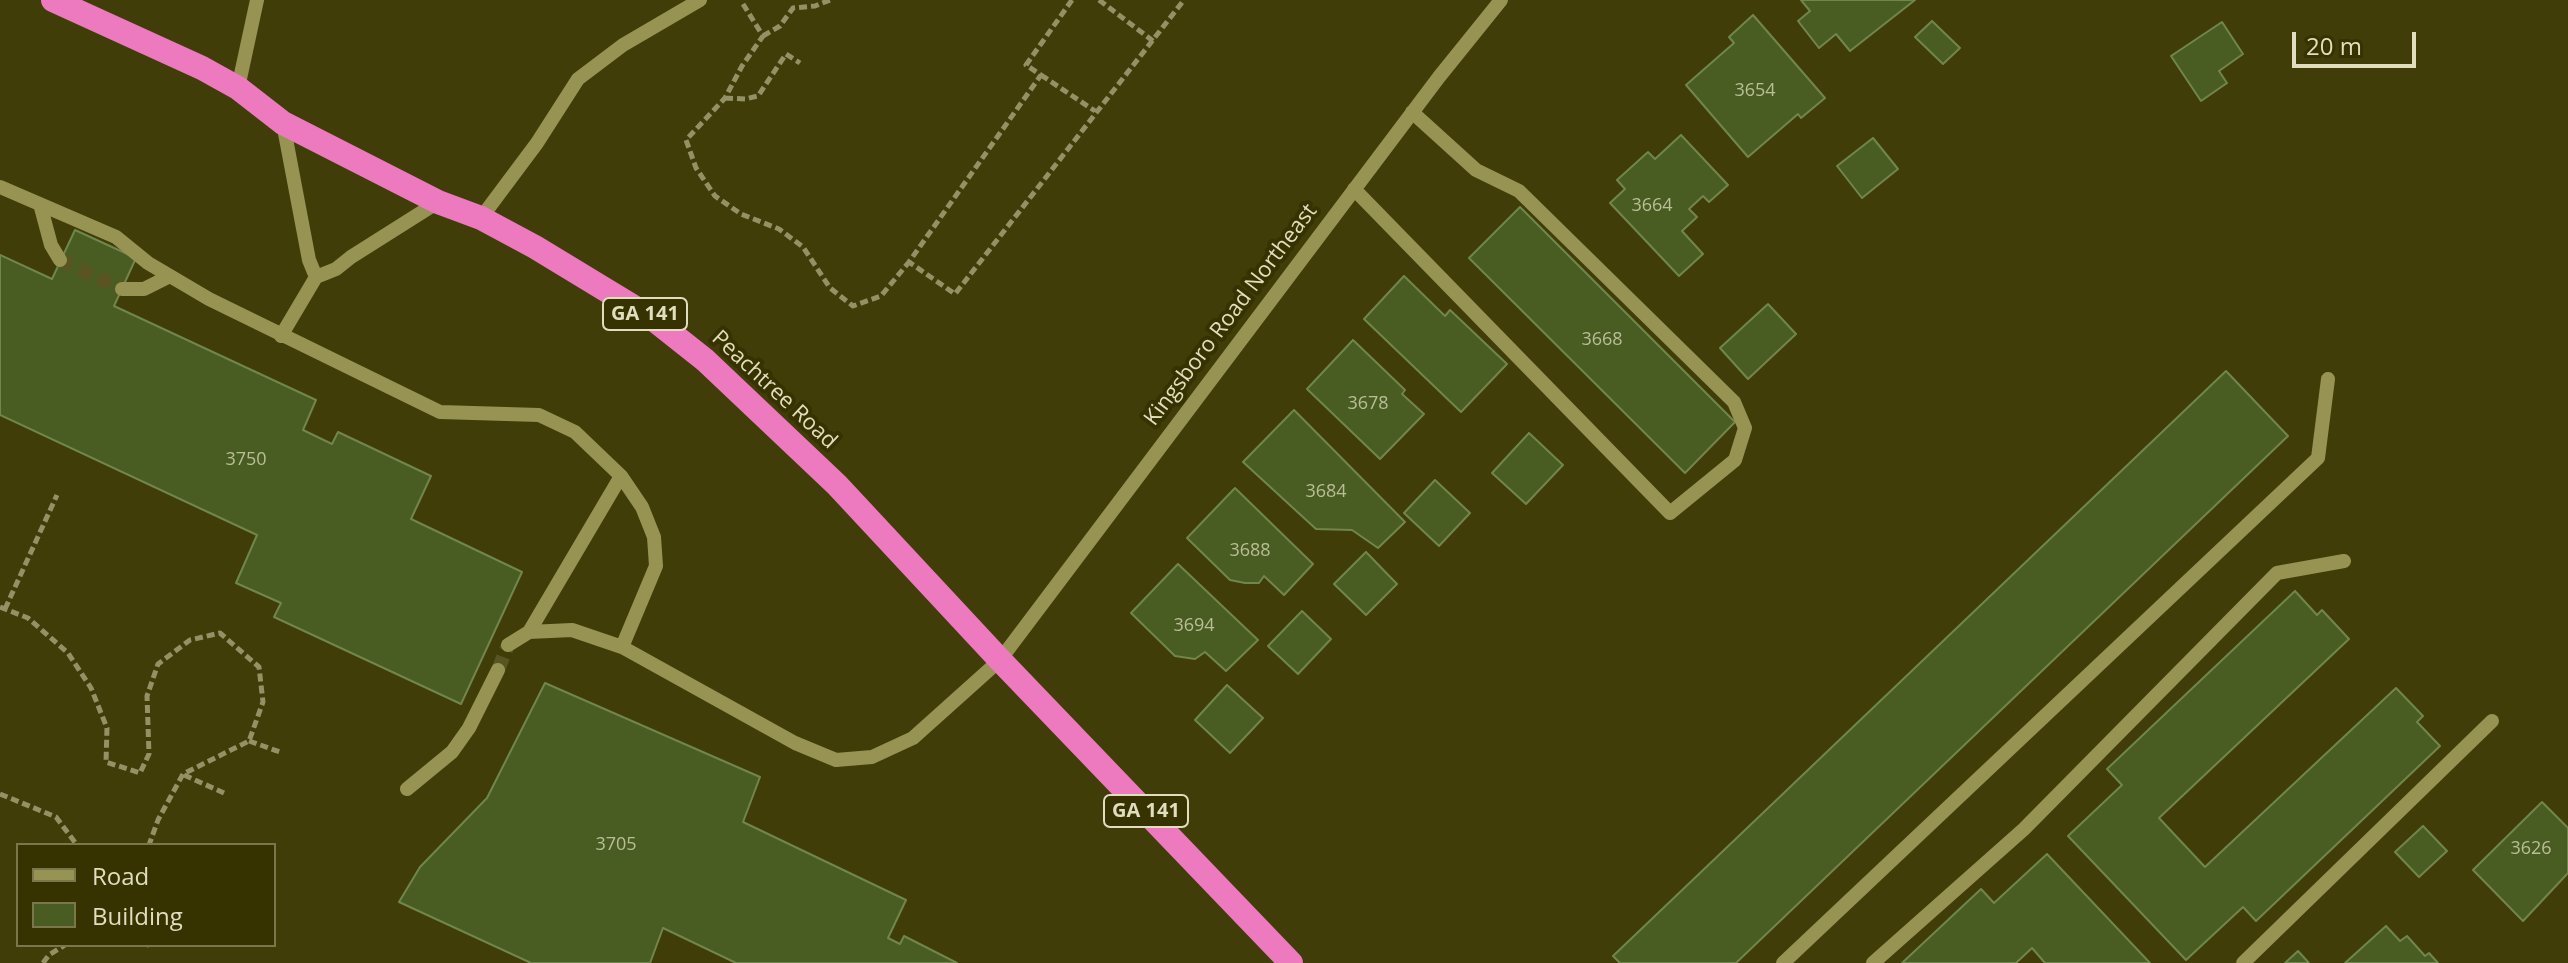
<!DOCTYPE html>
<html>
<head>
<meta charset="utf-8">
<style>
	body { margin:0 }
	#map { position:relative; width:2568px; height:963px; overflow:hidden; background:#413d08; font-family:"Open Sans",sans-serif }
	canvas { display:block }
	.legend { position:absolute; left:16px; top:843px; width:260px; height:104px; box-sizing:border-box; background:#373300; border:2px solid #7b774c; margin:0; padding:10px 14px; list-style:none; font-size:24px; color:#e0debe }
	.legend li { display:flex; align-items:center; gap:16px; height:40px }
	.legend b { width:40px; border:2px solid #7b774c }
	.scale { position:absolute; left:2292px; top:32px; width:124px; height:36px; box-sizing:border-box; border:4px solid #e0debe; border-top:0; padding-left:10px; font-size:24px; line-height:28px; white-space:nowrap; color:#e0debe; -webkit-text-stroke:6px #373300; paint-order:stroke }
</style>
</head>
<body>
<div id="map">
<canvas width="2568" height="963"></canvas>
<ul class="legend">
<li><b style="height:10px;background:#979352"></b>Road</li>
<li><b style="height:22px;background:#495d22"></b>Building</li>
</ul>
<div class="scale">20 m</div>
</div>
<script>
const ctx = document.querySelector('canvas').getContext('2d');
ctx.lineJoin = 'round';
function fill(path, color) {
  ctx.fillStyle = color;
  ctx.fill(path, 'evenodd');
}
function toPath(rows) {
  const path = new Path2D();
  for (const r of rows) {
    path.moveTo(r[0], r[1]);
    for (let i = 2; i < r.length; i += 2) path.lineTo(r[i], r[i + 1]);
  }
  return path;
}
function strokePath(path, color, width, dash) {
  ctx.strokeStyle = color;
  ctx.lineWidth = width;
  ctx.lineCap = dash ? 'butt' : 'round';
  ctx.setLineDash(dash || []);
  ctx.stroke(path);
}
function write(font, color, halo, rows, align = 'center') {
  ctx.font = font + ' "Open Sans",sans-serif';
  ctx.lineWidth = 8;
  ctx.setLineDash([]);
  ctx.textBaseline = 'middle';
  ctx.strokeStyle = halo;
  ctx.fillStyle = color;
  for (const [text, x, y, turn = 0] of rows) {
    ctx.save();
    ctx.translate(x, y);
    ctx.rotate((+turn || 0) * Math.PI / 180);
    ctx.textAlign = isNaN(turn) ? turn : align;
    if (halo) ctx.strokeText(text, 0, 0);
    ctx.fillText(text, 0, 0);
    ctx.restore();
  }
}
const building = toPath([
	[1801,0,1915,0,1850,51,1836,34,1819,48,1798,21,1810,11,1801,0],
	[1753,15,1825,98,1801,118,1798,114,1748,157,1686,85,1734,43,1729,37,1753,15],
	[1932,21,1960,48,1943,64,1915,37,1932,21],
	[2222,22,2243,54,2219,71,2227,83,2201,101,2171,56,2222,22],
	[1681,135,1728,185,1709,202,1703,196,1689,209,1697,217,1682,231,1703,254,1679,276,1610,203,1625,189,1617,180,1648,152,1655,159,1681,135],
	[1873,138,1898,169,1862,198,1837,166,1873,138],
	[1520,207,1735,422,1685,473,1469,258,1520,207],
	[75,230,136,258,114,306,316,400,303,430,332,444,338,432,431,476,411,519,522,572,461,704,274,617,281,603,236,583,257,535,0,415,0,255,52,279,75,230],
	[1404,276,1445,316,1450,310,1507,364,1461,412,1364,319,1404,276],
	[1768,304,1796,334,1748,379,1720,348,1768,304],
	[1353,340,1405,390,1402,394,1424,414,1380,459,1307,389,1353,340],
	[2226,371,2288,436,1736,963,1620,963,1613,956,2226,371],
	[1294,410,1405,522,1378,548,1352,530,1316,529,1243,462,1294,410],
	[1529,433,1563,465,1526,504,1492,473,1529,433],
	[1435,480,1470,513,1439,546,1404,513,1435,480],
	[1235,488,1313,564,1284,595,1264,576,1259,583,1245,583,1230,580,1187,538,1235,488],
	[1366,552,1397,584,1366,615,1334,584,1366,552],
	[1178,564,1258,640,1226,671,1205,652,1195,659,1175,656,1131,613,1178,564],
	[2295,591,2317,615,2322,610,2349,639,2159,818,2205,867,2396,688,2423,716,2417,722,2440,746,2256,921,2243,907,2186,960,2068,836,2122,785,2107,769,2295,591],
	[1302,611,1331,639,1298,674,1268,646,1302,611],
	[545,683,760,777,743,822,906,900,888,938,900,944,904,936,957,963,736,963,663,928,650,963,531,963,399,902,420,867,487,798,545,683],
	[1227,685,1263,718,1230,753,1195,720,1227,685],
	[2542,802,2568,828,2568,873,2523,921,2473,870,2542,802],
	[2423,826,2447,851,2419,877,2395,852,2423,826],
	[2047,854,2150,963,2045,963,2032,948,2016,963,1902,963,1981,889,1994,903,2047,854],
	[2386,926,2400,941,2407,936,2425,956,2429,953,2438,963,2345,963,2386,926],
	[2298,951,2309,963,2285,963,2298,951]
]);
fill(building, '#495d22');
strokePath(building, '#71864c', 2);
strokePath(toPath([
	[60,260,122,289],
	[498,670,508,645]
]), '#595523', 14, [14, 7]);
strokePath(toPath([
	[1072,0,1026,65,1041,75,909,262,955,294,1184,0],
	[1099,0,1153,41],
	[743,4,763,36,742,66,725,98,686,140,696,168,715,196,741,214,779,229,803,247,830,288,853,306,881,296,909,262],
	[763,36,780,26,793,8,815,6,830,0],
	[1041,75,1095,111],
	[725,98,745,99,758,96,786,54,800,63],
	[0,607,28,618,68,653,91,688,107,728,106,762,140,773,149,754,147,696,158,664,190,640,220,633,259,667,263,702,249,741,183,774,158,820,149,845],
	[5,609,57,495],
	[249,741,280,752],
	[184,775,224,793],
	[0,794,56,817,77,845],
	[146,946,147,945],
	[43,963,49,955,65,945]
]), '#949167', 5, [8, 4]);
strokePath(toPath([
	[238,88,257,0],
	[283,123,309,260,316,277],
	[0,187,116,237,148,263,209,299,440,412,539,415,575,432,621,476,642,507,654,537,656,566,622,647],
	[1354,189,1670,513,1735,460,1745,428,1734,402,1519,191,1476,170,1412,112],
	[40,204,51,245,60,260],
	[481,218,537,143,578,79,623,45,700,0],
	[122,289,144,289,168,277],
	[281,336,316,277,336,269,351,257,438,202],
	[529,632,572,630,622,647,795,743,836,760,872,757,913,738,1000,660,1439,77,1501,0],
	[508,645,529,632,621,476],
	[407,789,452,752,469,728,498,670],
	[1783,963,2318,458,2328,379],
	[1873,963,2024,829,2277,573,2344,561],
	[2243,963,2492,721]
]), '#979352', 14);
strokePath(toPath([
	[53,0,202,68,238,88,283,123,438,202,481,218,535,247,652,318,705,360,837,485,1000,660,1291,963]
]), '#ed79be', 24);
write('18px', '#babe97', null, [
	["3654",1755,91],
	["3664",1652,206],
	["3668",1602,340],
	["3678",1368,404],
	["3750",246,460],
	["3684",1326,492],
	["3688",1250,551],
	["3694",1194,626],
	["3705",616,845],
	["3626",2531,849]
]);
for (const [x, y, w] of [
	[645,314,84],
	[1146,811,84]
]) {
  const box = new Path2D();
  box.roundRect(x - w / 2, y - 16, w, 32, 6);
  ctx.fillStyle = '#373300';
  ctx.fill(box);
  strokePath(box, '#e0debe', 2);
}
write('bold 20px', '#e0debe', null, [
	["GA 141",645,314],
	["GA 141",1146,811]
]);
write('22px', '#e0debe', '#373300', [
	["Kingsboro Road Northeast",1231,315,-53],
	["Peachtree Road",774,390,43]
]);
</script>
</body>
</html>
